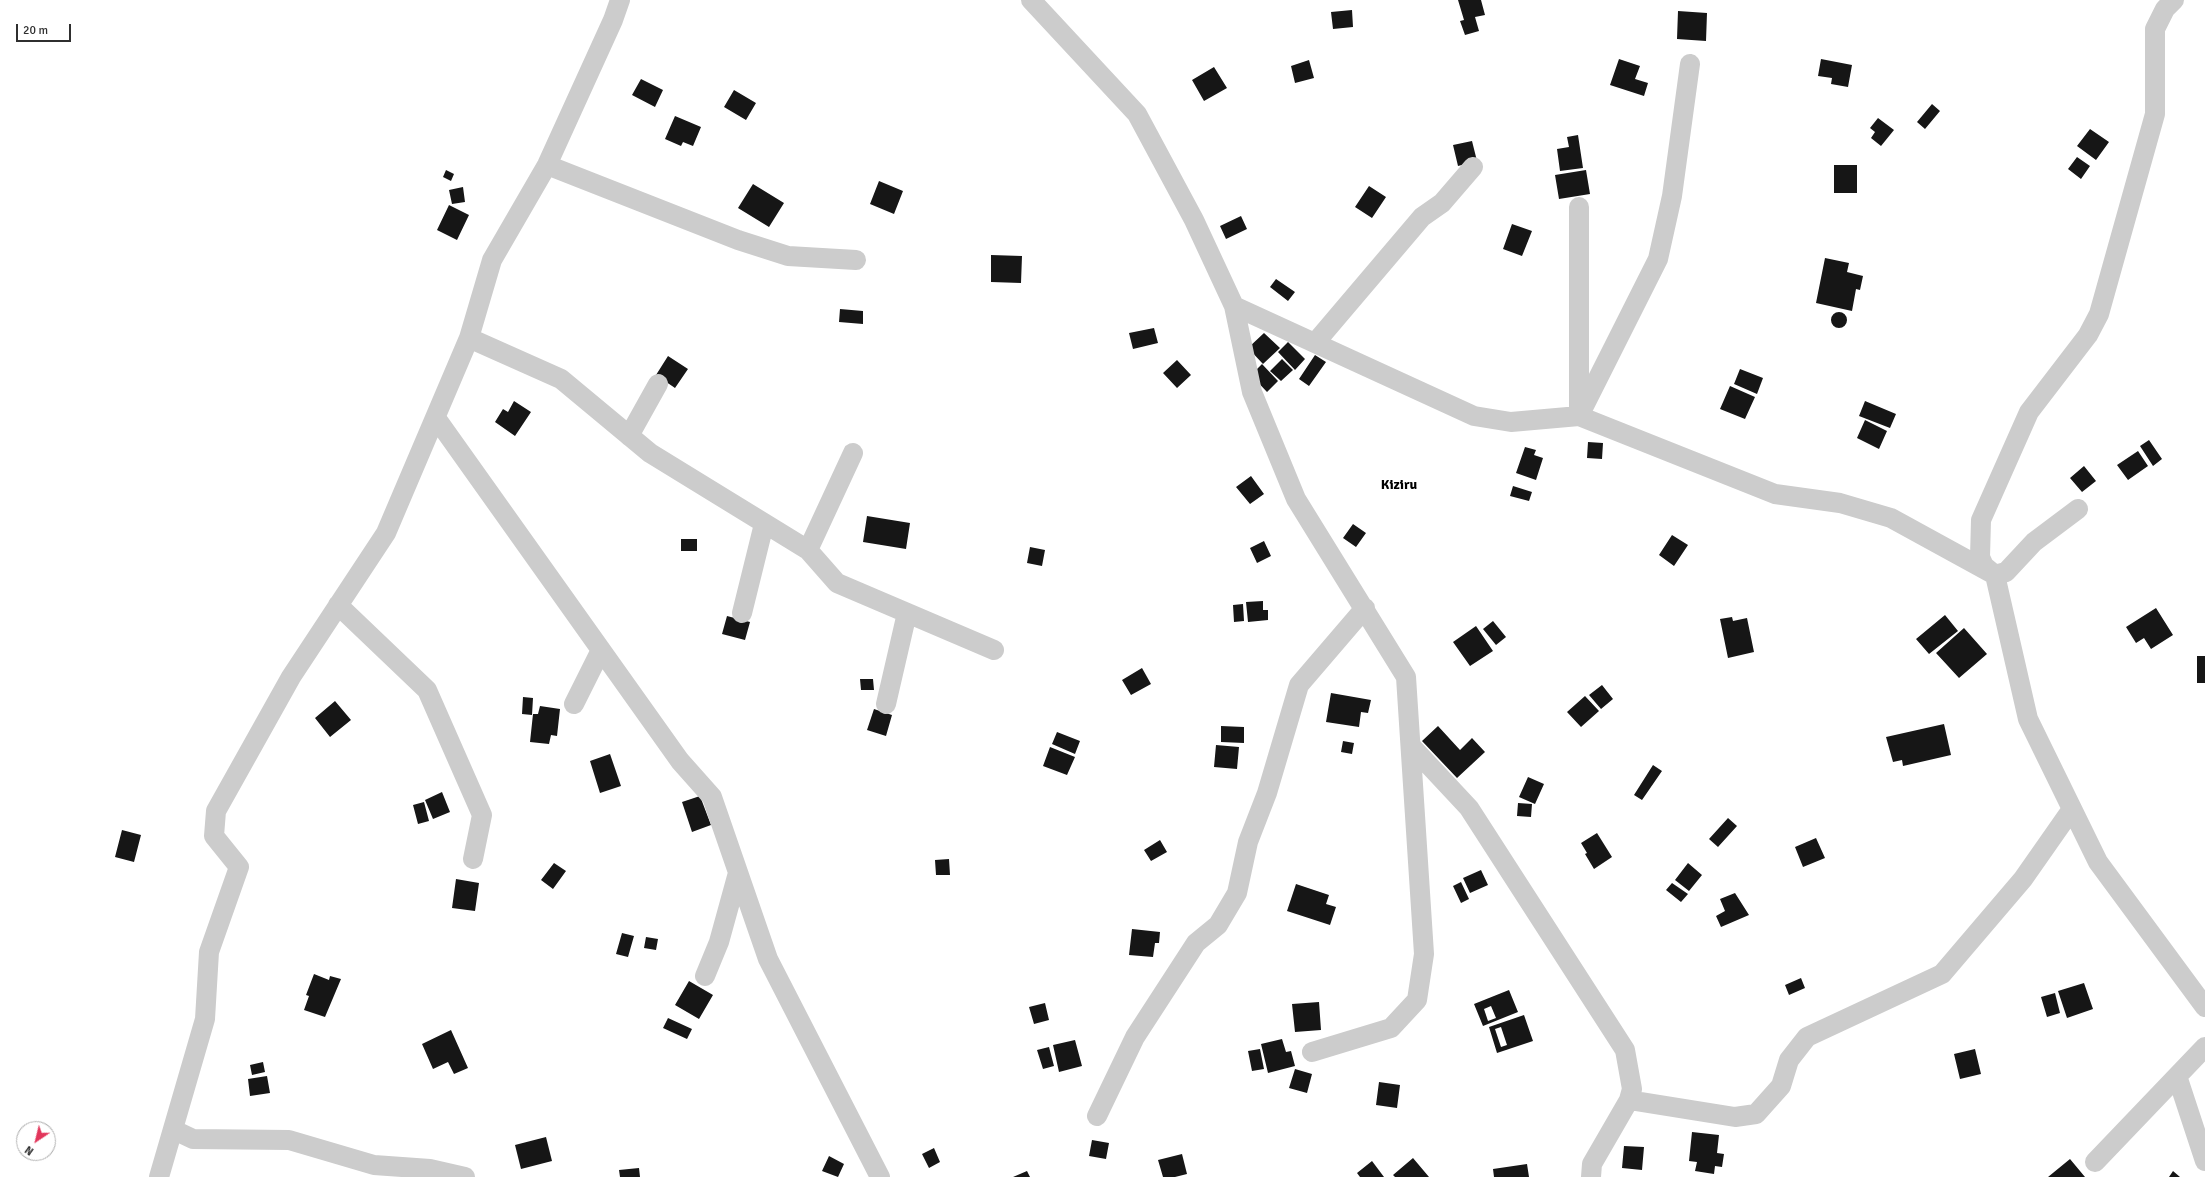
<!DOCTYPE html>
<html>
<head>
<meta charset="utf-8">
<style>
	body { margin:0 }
	#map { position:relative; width:2205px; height:1177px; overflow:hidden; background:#fff; font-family:Signika,sans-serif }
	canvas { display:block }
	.north { position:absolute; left:16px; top:1121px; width:40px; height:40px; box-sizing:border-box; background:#fff; border:1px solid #acacac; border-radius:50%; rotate:215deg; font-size:11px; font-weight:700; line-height:16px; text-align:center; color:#2f2f2f }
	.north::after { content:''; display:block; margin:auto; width:14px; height:18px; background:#e2365b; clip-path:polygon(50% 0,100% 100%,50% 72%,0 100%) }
	.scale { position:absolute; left:16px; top:24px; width:55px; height:18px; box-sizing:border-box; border:2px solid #2f2f2f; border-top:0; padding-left:5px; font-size:12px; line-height:14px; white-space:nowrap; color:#2f2f2f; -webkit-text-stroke:3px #fff; paint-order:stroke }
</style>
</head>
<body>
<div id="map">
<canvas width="2205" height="1177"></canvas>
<div class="north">N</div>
<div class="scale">20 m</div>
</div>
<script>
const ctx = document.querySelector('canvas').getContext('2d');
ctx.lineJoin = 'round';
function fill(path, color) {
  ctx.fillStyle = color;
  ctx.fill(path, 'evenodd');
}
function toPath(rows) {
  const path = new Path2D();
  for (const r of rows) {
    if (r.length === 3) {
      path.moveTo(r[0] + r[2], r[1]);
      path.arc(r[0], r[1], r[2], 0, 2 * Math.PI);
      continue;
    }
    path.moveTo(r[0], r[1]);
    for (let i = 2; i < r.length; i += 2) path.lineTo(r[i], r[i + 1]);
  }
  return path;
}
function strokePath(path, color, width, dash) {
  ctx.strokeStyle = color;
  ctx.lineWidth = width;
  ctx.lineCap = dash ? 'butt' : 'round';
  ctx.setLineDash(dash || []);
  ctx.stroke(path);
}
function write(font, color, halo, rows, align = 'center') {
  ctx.font = font + ' Signika,sans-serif';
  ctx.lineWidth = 4;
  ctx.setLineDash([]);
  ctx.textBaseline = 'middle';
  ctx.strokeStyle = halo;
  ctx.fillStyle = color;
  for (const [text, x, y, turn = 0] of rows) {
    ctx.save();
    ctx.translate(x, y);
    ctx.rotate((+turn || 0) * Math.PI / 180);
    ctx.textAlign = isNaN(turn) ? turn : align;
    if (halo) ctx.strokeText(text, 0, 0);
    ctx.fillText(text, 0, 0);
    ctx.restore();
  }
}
fill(toPath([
	[1458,0,1481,0,1485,15,1475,17,1479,31,1465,35,1460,21,1464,20],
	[1352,10,1353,27,1333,29,1331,12],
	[1678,11,1707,13,1706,41,1677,39],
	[1619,59,1640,66,1635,79,1648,83,1644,96,1610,85],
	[1821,59,1852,65,1848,87,1831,84,1832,78,1818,76],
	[1309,60,1314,78,1295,83,1291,66],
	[1214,67,1227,88,1204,101,1192,80],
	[641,79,663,90,655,107,632,95],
	[734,90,756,103,746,120,724,107],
	[1932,104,1940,111,1925,129,1917,122],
	[675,116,701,127,693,146,683,142,681,146,665,139],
	[1878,118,1894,130,1881,146,1871,138,1875,132,1870,128],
	[2090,129,2109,142,2096,160,2077,146],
	[1578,135,1583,168,1560,171,1557,149,1569,147,1567,137],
	[1472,141,1477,161,1458,166,1453,145],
	[2077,157,2090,166,2081,179,2068,169],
	[1834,165,1857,165,1857,193,1834,193],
	[446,170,454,174,451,181,443,177],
	[1586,170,1590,194,1559,199,1555,175],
	[879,181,903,191,894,214,870,204],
	[753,184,784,203,769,227,738,208],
	[1369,186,1386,197,1372,218,1355,207],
	[463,187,465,202,452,204,449,190],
	[449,205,469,215,457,240,437,230],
	[1241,216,1247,229,1226,239,1220,226],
	[1512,224,1532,231,1522,256,1503,249],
	[991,255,1022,256,1021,283,991,282],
	[1825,258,1849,263,1847,272,1863,276,1860,290,1856,289,1852,311,1816,303],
	[1276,279,1295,292,1288,301,1270,287],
	[840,309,863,311,863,324,839,322],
	[1839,320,8],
	[1154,328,1158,343,1133,349,1129,333],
	[1264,333,1280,348,1263,364,1248,348],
	[1288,342,1305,359,1295,370,1278,352],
	[1315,355,1326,362,1309,386,1299,379],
	[668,356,688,369,675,388,656,375],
	[1282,359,1293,370,1281,381,1270,371],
	[1177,360,1191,375,1177,388,1163,373],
	[1262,364,1278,381,1267,392,1251,375],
	[1740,369,1763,378,1757,394,1734,384],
	[1730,386,1755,397,1745,419,1720,409],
	[514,401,531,412,515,436,495,422,503,409,508,412],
	[1865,401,1896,414,1890,428,1859,416],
	[1865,420,1887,431,1879,449,1857,438],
	[2149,440,2162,459,2153,466,2140,446],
	[1588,442,1603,443,1602,459,1587,458],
	[1525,447,1536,450,1534,455,1543,458,1536,480,1516,473],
	[2138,451,2148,466,2128,480,2117,465],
	[2084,466,2096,481,2082,492,2070,478],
	[1251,476,1264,494,1250,504,1236,487],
	[1513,486,1532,492,1529,501,1510,496],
	[867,516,910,523,906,549,863,542],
	[1353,524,1366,533,1356,547,1343,538],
	[1672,535,1688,545,1674,566,1659,555],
	[681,539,697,539,697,551,681,551],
	[1264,541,1271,556,1257,563,1250,548],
	[1030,547,1045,550,1042,566,1027,563],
	[1263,601,1263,610,1268,610,1268,620,1248,622,1246,602],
	[1243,604,1244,621,1234,622,1233,605],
	[2156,608,2173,635,2151,649,2144,638,2136,643,2126,627],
	[1945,615,1958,631,1929,654,1916,639],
	[727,616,750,622,745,640,722,634],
	[1732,617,1733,621,1747,618,1754,652,1728,658,1720,619],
	[1493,621,1506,637,1496,645,1483,629],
	[1476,626,1493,651,1470,666,1453,642],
	[1964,628,1987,654,1959,678,1936,653],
	[2197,656,2205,656,2205,683,2197,683],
	[1142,668,1151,684,1131,695,1122,680],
	[860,679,873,679,874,690,861,690],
	[1602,685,1613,699,1601,709,1589,695],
	[1331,693,1371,700,1368,713,1361,712,1359,727,1326,722],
	[1585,696,1599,711,1581,727,1567,712],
	[523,697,533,698,532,715,522,714],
	[335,701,351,720,330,737,315,718],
	[540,706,560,709,557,736,551,735,549,744,530,742,533,714,538,714],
	[874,709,892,715,886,736,867,730],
	[1944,724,1951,755,1903,766,1902,760,1893,762,1886,737],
	[1221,726,1244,727,1244,743,1221,742],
	[1438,726,1460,750,1472,738,1485,752,1457,778,1422,741],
	[1057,732,1080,741,1075,754,1052,744],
	[1343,741,1354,743,1352,754,1341,752],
	[1216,745,1239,747,1237,769,1214,767],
	[1050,747,1075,757,1067,775,1043,766],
	[610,754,621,786,600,793,590,761],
	[1653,765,1662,771,1642,800,1634,795],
	[1528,777,1544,784,1535,804,1519,797],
	[442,792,450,812,433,819,425,800],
	[700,796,711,825,692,832,682,802],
	[424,802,429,821,418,824,413,805],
	[1518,803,1532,804,1531,817,1517,816],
	[1728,818,1737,826,1718,847,1709,839],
	[122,830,141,835,134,862,115,857],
	[1597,833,1612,857,1594,869,1585,854,1587,853,1581,843],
	[1816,838,1825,858,1803,867,1795,847],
	[1160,840,1167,852,1151,861,1144,850],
	[949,859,950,875,936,875,935,860],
	[554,863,566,871,553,889,541,880],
	[1688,863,1702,875,1689,891,1675,880],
	[1481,870,1488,885,1470,893,1463,878],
	[456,879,479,883,475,911,452,908],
	[1461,882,1469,899,1461,903,1453,886],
	[1672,883,1688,894,1681,902,1666,890],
	[1296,884,1329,895,1326,904,1336,907,1330,925,1287,911],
	[1735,893,1749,915,1721,927,1716,916,1725,911,1720,899],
	[1132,929,1160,932,1159,943,1155,943,1153,957,1129,955],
	[622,933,634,936,628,957,616,954],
	[646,937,658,939,656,950,644,948],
	[314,974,329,980,330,976,341,979,325,1017,304,1010,309,996,306,995],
	[1801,978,1805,988,1789,995,1785,985],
	[689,981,713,995,699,1019,675,1005],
	[2084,983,2093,1009,2067,1018,2058,991],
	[1509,990,1518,1012,1483,1026,1474,1004],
	[1491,1006,1496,1018,1488,1021,1484,1009],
	[2055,993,2060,1013,2047,1017,2041,997],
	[1319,1002,1321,1030,1295,1032,1292,1004],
	[1045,1003,1049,1020,1034,1024,1029,1007],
	[1524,1015,1533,1041,1497,1053,1489,1027],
	[1501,1027,1507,1045,1501,1047,1495,1029],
	[668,1018,692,1029,687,1039,663,1028],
	[451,1030,468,1068,454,1074,448,1062,433,1069,422,1044],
	[1282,1039,1286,1052,1291,1051,1295,1066,1268,1073,1261,1044],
	[1075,1040,1082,1066,1059,1072,1053,1045],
	[1049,1047,1054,1066,1043,1069,1037,1050],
	[1260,1049,1264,1069,1252,1071,1248,1051],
	[1975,1049,1981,1074,1960,1079,1954,1054],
	[263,1062,265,1072,252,1075,250,1065],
	[1295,1069,1312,1074,1307,1093,1289,1088],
	[267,1076,270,1093,250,1096,248,1079],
	[1379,1082,1400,1085,1397,1108,1376,1105],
	[1692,1132,1719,1135,1717,1153,1724,1154,1722,1167,1715,1166,1714,1174,1695,1171,1697,1162,1689,1161],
	[546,1137,552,1161,521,1169,515,1145],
	[1092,1140,1109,1143,1106,1159,1089,1156],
	[1624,1146,1644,1147,1642,1170,1622,1168],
	[934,1148,940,1162,929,1168,922,1154],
	[1182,1154,1187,1174,1175,1177,1163,1177,1158,1160],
	[829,1156,844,1164,838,1177,822,1171],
	[1413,1158,1429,1177,1395,1177,1393,1175],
	[2070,1159,2085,1177,2048,1177],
	[1372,1161,1384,1177,1360,1177,1357,1173],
	[1527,1164,1529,1177,1494,1177,1493,1169],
	[639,1168,640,1177,620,1177,619,1170],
	[1027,1171,1030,1177,1013,1177],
	[2173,1171,2180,1177,2169,1177]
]), '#161616');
strokePath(toPath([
	[1031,0,1137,114,1194,220,1234,306,1252,392,1296,499,1406,677,1424,954,1417,1000,1391,1028,1312,1052],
	[547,165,738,240,788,256,856,260],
	[1234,306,1474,416,1511,422,1579,416,1775,494,1840,503,1891,518,1995,575,2028,719,2098,862,2205,1007],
	[469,338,561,379,650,453,808,550,837,583,994,650],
	[1315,343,1422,217,1442,203,1473,167],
	[1579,413,1579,207],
	[1579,416,1658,259,1672,196,1690,64],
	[436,418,680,761,712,797,768,959,880,1177],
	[629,436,658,384],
	[2078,509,2034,542,2006,572,1995,575,1984,566,1980,557,1981,520,2029,412,2088,335,2099,314,2155,114,2155,29,2165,9,2174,0],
	[808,550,853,453],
	[338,605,427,690,482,815,473,859],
	[742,613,764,524],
	[574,704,601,650],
	[886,704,907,613],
	[1412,747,1469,808,1625,1050,1632,1089,1629,1100,1592,1164,1591,1177],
	[705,976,719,942,738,873],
	[2177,1076,2205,1161],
	[1629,1100,1735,1117,1756,1114,1781,1086,1789,1060,1807,1037,1942,974,2023,879,2072,809],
	[1097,1116,1135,1037,1196,943,1218,925,1237,893,1248,842,1267,793,1299,685,1365,608],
	[174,1130,193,1139,289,1140,374,1165,430,1169,465,1177],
	[2095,1162,2205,1047],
	[159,1177,205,1019,209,952,239,867,214,836,216,811,291,677,386,533,469,338,492,260,547,165,613,20,620,0]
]), '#ccc', 20);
write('bold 14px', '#000', '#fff', [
	["Kiziru",1399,485]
]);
</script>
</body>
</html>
